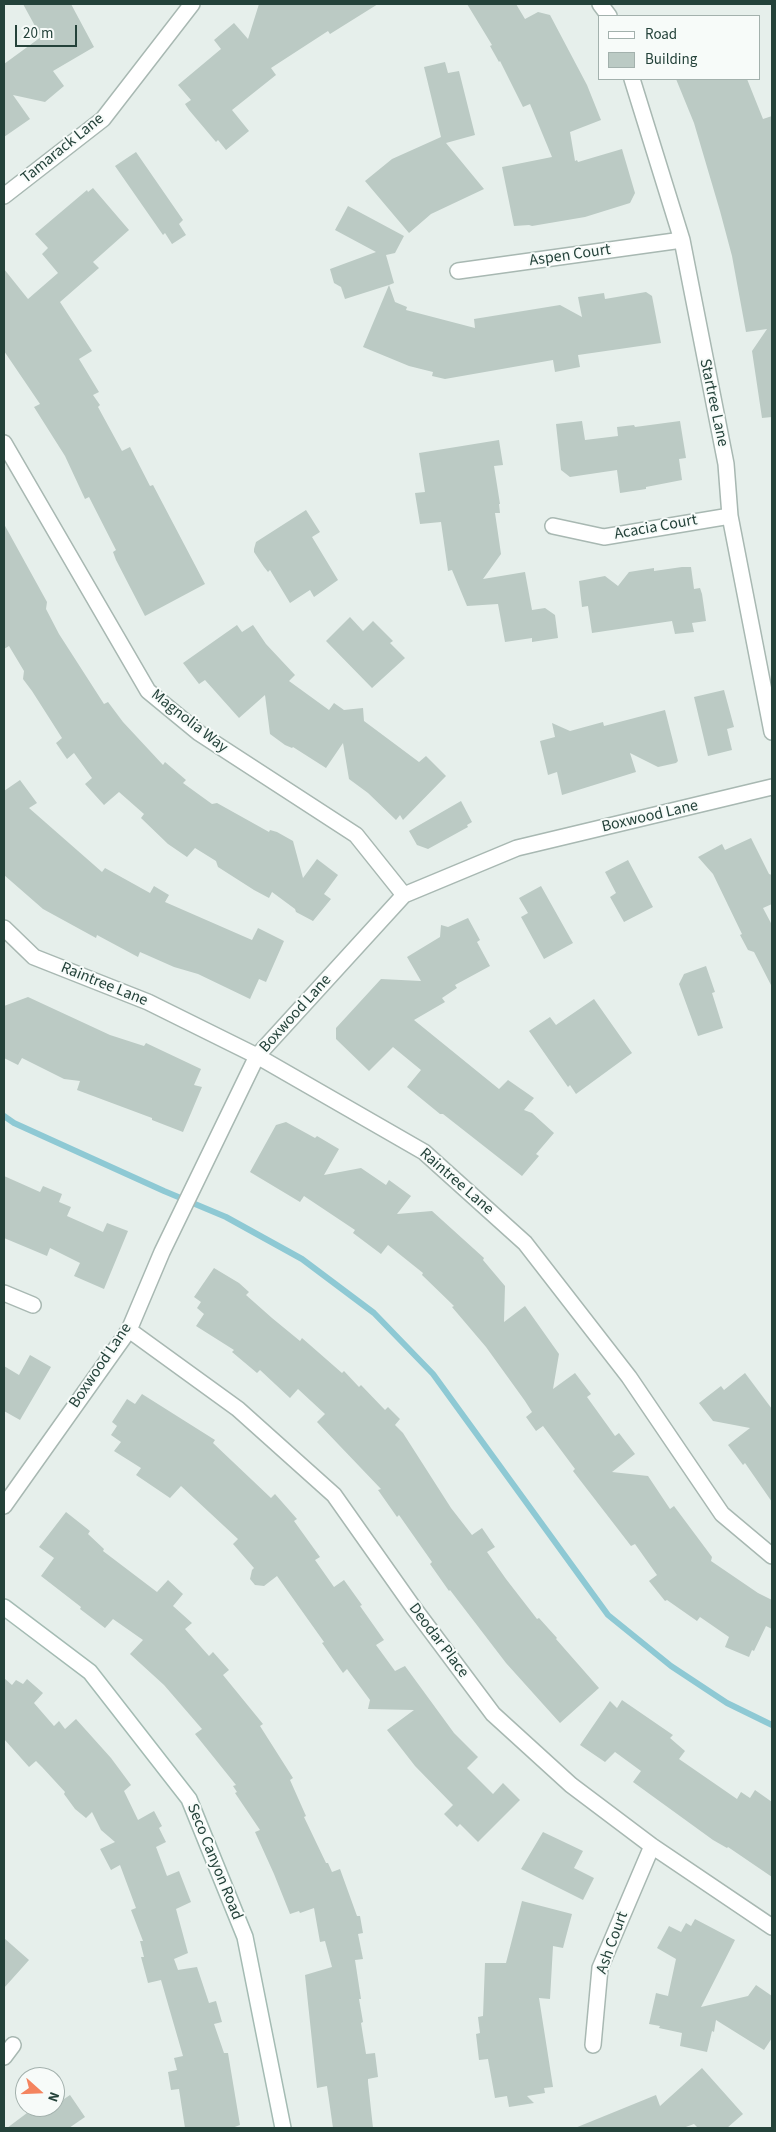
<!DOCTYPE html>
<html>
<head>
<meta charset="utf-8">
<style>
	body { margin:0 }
	#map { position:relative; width:776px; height:2132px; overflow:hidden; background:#e6efeb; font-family:"Source Sans 3",sans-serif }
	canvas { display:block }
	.frame { position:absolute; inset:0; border:5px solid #24423a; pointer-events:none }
	.legend { position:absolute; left:598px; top:15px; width:162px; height:65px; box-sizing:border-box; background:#f7fbf9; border:1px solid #a3b1ad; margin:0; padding:6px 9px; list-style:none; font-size:15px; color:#24423a }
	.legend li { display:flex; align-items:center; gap:10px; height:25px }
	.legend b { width:25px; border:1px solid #a3b1ad }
	.north { position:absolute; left:15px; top:2067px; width:50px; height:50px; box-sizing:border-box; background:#f7fbf9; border:1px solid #a3b1ad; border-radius:50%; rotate:110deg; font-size:14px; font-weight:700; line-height:20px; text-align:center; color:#24423a }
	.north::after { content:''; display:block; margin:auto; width:18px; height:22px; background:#f4845f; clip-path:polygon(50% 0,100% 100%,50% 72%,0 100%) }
	.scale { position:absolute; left:15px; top:25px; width:62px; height:22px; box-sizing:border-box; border:2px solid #24423a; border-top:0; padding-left:6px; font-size:15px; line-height:18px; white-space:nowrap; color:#24423a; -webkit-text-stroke:4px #f7fbf9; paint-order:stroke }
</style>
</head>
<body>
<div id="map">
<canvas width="776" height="2132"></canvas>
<div class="frame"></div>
<ul class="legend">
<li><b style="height:6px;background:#fff"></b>Road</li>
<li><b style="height:14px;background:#bbcac4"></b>Building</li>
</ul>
<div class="north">N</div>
<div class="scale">20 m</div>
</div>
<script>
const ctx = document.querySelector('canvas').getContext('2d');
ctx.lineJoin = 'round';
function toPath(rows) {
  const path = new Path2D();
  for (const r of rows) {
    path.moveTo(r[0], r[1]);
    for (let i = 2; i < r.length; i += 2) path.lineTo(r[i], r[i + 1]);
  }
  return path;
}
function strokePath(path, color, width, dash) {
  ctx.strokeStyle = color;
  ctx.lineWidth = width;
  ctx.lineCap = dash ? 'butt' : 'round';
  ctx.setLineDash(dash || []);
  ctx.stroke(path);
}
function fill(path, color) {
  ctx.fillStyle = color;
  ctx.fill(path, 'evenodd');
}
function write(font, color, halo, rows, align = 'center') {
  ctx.font = font + ' "Source Sans 3",sans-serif';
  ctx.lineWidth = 4;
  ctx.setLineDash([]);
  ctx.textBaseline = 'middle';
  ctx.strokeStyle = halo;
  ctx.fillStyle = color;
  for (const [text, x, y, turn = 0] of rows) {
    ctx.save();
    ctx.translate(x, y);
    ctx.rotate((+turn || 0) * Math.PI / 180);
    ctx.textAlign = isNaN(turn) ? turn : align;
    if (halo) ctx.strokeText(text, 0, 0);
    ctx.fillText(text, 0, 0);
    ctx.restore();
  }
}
strokePath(toPath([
	[4,1116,14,1123,164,1191,226,1217,302,1259,374,1313,433,1374,608,1615,671,1666,727,1703,772,1725]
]), '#8ec9d4', 6);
fill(toPath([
	[23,4,71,4,94,47,53,71,64,86,45,102,13,95,30,119,4,137,4,64,41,37],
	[259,4,378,4,330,34,328,31,271,68,276,75,232,110,249,131,226,150,218,140,216,142,189,110,185,104,191,100,178,85,221,49,214,40,234,23,248,39],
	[467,4,516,4,525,19,538,12,550,15,587,85,601,120,570,132,575,161,577,160,578,162,622,149,635,193,630,203,585,217,532,226,529,225,514,226,502,167,552,157,530,104,523,107,500,61,499,62,490,46,492,45],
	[445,62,448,73,459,71,475,135,446,143,484,189,431,214,409,233,365,181,392,159,441,137,424,67],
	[676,79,747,79,763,119,772,116,772,417,762,418,752,351,767,329,746,332,732,256,720,211,694,123],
	[136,152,183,220,179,224,186,235,172,244,165,233,163,235,115,166],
	[93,188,129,230,93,262,99,268,60,302,92,351,79,359,99,392,93,395,100,405,98,407,122,451,130,447,150,486,153,485,205,584,145,616,116,560,113,552,116,550,89,497,85,499,65,456,34,407,40,404,4,351,4,269,28,299,58,273,42,254,48,248,35,234,87,190,88,192],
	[348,206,404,236,395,253,386,255,394,283,389,285,395,302,407,307,406,310,475,328,474,319,560,305,582,317,578,297,604,293,605,299,646,292,652,296,661,343,578,355,580,367,555,372,553,360,445,379,432,376,433,372,409,366,363,347,389,285,345,299,341,287,334,283,330,269,376,252,335,230],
	[582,421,585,440,618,436,617,427,634,425,635,427,680,421,686,458,679,459,682,480,646,487,646,489,620,493,617,470,570,477,561,470,556,424],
	[499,440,503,465,494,466,500,504,499,504,500,513,495,513,501,554,483,579,525,572,532,610,545,608,555,615,558,638,532,642,532,638,505,642,498,604,467,606,452,570,448,571,441,522,420,524,415,493,425,492,419,453],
	[306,510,320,532,312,537,338,580,314,597,310,590,290,603,270,570,268,572,264,567,254,552,254,549,256,542],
	[4,524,47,602,46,609,59,634,104,704,108,702,123,722,163,765,165,762,186,780,183,783,212,804,217,803,269,832,270,830,277,832,293,841,303,878,317,859,338,875,324,894,331,899,313,921,296,912,295,909,272,892,269,898,254,890,218,867,216,861,195,848,187,857,168,844,141,818,144,814,119,792,104,805,85,784,92,778,74,753,67,759,56,743,62,738,32,691,23,679,24,671,9,646,4,649],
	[682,567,691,567,694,589,700,588,702,594,706,621,692,623,694,632,675,634,672,621,592,633,588,606,582,607,579,581,605,576,618,586,629,572,654,568,654,571],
	[350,617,363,631,373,621,393,641,390,643,405,658,372,688,326,641],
	[237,625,242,632,253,625,266,644,295,675,289,681,329,710,334,703,344,710,363,708,364,721,419,762,426,756,446,776,403,820,400,815,396,820,368,793,349,779,343,743,326,768,293,747,292,748,285,745,270,734,265,695,239,718,205,680,199,684,183,663],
	[724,690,734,727,727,729,732,750,708,756,694,697],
	[665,710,678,761,676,763,658,767,630,753,636,772,562,795,557,772,548,775,540,741,555,737,552,723,570,731,603,722,604,726],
	[20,780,37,803,29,808,102,872,105,868,150,893,154,886,169,895,165,902,252,940,258,928,284,941,266,982,259,979,250,999,198,974,174,967,140,952,138,957,97,935,96,938,43,909,4,875,4,791],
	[461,801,472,822,467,825,468,827,428,849,417,845,409,831],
	[751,838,769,874,772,875,772,904,763,908,772,925,772,987,754,952,748,950,740,935,742,934,713,874,698,857,722,844,725,850],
	[628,860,653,907,624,922,610,897,616,893,605,872],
	[541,886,573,943,544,959,521,917,528,913,519,898],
	[468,918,480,940,477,942,490,966,455,985,457,988,442,998,445,1002,414,1020,499,1089,508,1080,534,1098,524,1110,532,1113,554,1133,536,1154,539,1156,522,1176,443,1114,440,1114,407,1087,421,1070,393,1047,369,1071,336,1039,336,1028,381,979,421,981,407,957,440,937,441,925,448,927],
	[706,966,715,992,712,993,723,1028,698,1036,679,984,684,974],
	[28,997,110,1035,144,1046,146,1043,201,1069,194,1085,202,1087,183,1132,152,1120,152,1118,77,1090,80,1081,64,1079,22,1058,18,1065,4,1058,4,1006],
	[594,999,632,1053,576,1094,570,1085,568,1087,529,1031,550,1017,556,1025],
	[286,1122,315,1138,317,1136,339,1149,324,1175,361,1168,386,1185,389,1180,411,1196,397,1214,432,1211,484,1258,483,1260,505,1286,504,1322,525,1306,559,1354,553,1389,575,1373,591,1394,587,1397,615,1436,619,1433,635,1454,612,1472,648,1476,670,1509,674,1506,712,1557,711,1561,758,1593,772,1600,772,1629,766,1626,754,1651,752,1650,749,1657,725,1647,729,1637,700,1617,697,1621,667,1600,665,1601,649,1581,657,1575,635,1544,631,1546,573,1471,575,1469,543,1426,536,1431,526,1417,532,1412,525,1401,486,1347,452,1307,454,1306,422,1275,423,1273,388,1245,381,1254,353,1233,355,1230,304,1196,300,1202,250,1172,276,1125],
	[4,1176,40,1192,43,1186,62,1194,59,1202,71,1207,67,1216,103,1232,107,1223,128,1231,104,1289,74,1276,80,1263,50,1248,47,1256,4,1238],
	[214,1268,239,1283,249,1292,246,1295,272,1318,300,1341,302,1338,342,1373,344,1371,359,1387,361,1385,385,1410,388,1407,400,1419,395,1425,403,1433,451,1508,472,1535,482,1528,495,1547,487,1552,506,1579,537,1619,539,1618,557,1638,556,1639,599,1688,560,1723,506,1663,450,1590,449,1591,430,1564,432,1562,399,1515,397,1517,378,1490,381,1489,317,1422,325,1414,298,1389,290,1398,260,1370,257,1373,232,1352,234,1350,196,1326,204,1314,197,1308,201,1302,194,1297],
	[30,1355,51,1367,20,1420,4,1411,4,1366,19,1375],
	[745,1373,772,1409,772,1502,745,1463,743,1465,728,1445,750,1428,713,1421,699,1403,721,1386,724,1390],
	[142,1394,215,1440,213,1443,271,1498,275,1494,297,1519,294,1521,320,1557,315,1560,334,1587,344,1580,362,1605,360,1606,384,1640,376,1645,395,1671,405,1666,454,1733,478,1757,467,1768,493,1794,503,1783,520,1800,478,1842,460,1824,457,1827,444,1814,453,1805,415,1766,387,1730,414,1710,368,1709,370,1700,347,1669,343,1673,322,1643,324,1642,277,1576,264,1586,255,1585,250,1579,252,1570,254,1568,233,1544,238,1539,181,1486,170,1498,136,1475,141,1468,114,1451,121,1442,111,1435,117,1426,112,1422,127,1399,135,1404],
	[66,1512,90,1531,88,1534,104,1549,103,1551,157,1592,168,1580,183,1594,173,1606,192,1623,185,1629,209,1656,213,1652,229,1670,223,1675,263,1724,260,1726,293,1778,290,1780,306,1816,304,1817,326,1863,328,1863,332,1872,340,1869,357,1916,360,1916,363,1933,358,1934,363,1959,355,1960,361,1999,359,1999,363,2022,361,2023,366,2054,375,2053,378,2077,368,2079,368,2082,373,2128,333,2128,327,2086,317,2088,305,1975,332,1967,325,1941,320,1942,314,1908,300,1913,299,1911,290,1914,274,1874,255,1832,260,1830,235,1793,237,1792,233,1786,236,1785,195,1734,202,1729,164,1685,130,1654,143,1640,113,1619,105,1628,80,1609,81,1607,41,1576,54,1558,39,1547],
	[4,1678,12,1685,16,1680,23,1684,27,1679,43,1693,34,1703,54,1726,59,1721,65,1729,76,1719,111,1758,131,1785,124,1791,138,1820,154,1811,162,1826,159,1828,166,1842,156,1847,167,1876,179,1871,191,1902,176,1909,188,1953,174,1959,178,1970,197,1967,209,2003,216,2001,222,2022,214,2024,224,2053,228,2053,240,2125,232,2128,185,2128,179,2089,171,2090,168,2072,177,2070,174,2058,183,2056,161,1980,148,1983,141,1957,144,1957,140,1941,143,1941,131,1910,136,1908,120,1865,111,1870,100,1849,115,1842,101,1830,92,1812,86,1818,75,1809,64,1794,65,1792,42,1767,36,1761,29,1767,4,1739],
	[622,1700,673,1735,670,1738,685,1751,679,1759,737,1799,741,1792,750,1798,755,1790,772,1802,772,1877,728,1847,727,1848,713,1840,633,1782,641,1771,615,1752,605,1762,580,1745,610,1701,617,1708],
	[543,1832,583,1851,574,1868,594,1878,583,1900,521,1869],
	[522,1901,572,1914,563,1948,553,1946,550,1999,539,1998,553,2087,544,2088,545,2093,527,2096,534,2103,509,2107,507,2096,495,2098,488,2059,479,2060,476,2034,480,2033,478,2017,483,2016,485,1963,506,1963],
	[695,1919,735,1940,701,2007,748,1996,756,1985,772,1996,772,2038,764,2050,716,2020,714,2032,712,2031,707,2052,680,2046,682,2033,659,2028,660,2026,649,2024,656,1993,668,1996,676,1959,657,1948,669,1926,681,1932,686,1923,691,1926],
	[4,1938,29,1960,4,1988],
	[702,2068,743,2114,727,2128,698,2128,694,2124,683,2128,575,2128,656,2095,660,2106],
	[70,2095,85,2117,69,2128,7,2128,35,2107,55,2107,55,2105]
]), '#bbcac4');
const street = toPath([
	[600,4,609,16],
	[632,79,682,240,726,464,730,516,772,732],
	[4,196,103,119,192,4],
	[458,271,682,240],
	[4,443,148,691,199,733,356,835,404,895],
	[553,526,604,537,730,516],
	[4,928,34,957,148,1002,257,1056,424,1152,525,1243,629,1377,722,1514,772,1556],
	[4,1293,33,1305],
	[129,1330,238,1409,334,1495,413,1607,493,1714,571,1785,652,1846,772,1927],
	[4,1506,129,1330,162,1252,257,1056,404,895,517,848,772,787],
	[593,2045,600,1968,652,1846],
	[4,2057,13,2045]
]);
const secondary = toPath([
	[4,1607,90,1672,189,1799,245,1937,283,2128]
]);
strokePath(street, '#a8b8b2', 18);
strokePath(secondary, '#a4bbb3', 18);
strokePath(street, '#fff', 15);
strokePath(secondary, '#fff', 15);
write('16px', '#24423a', '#f7fbf9', [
	["Tamarack Lane",63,149,-39],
	["Aspen Court",570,256,-8],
	["Startree Lane",713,403,78],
	["Acacia Court",656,528,-10],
	["Magnolia Way",189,722,38],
	["Boxwood Lane",650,817,-13],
	["Raintree Lane",104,985,22],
	["Boxwood Lane",296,1014,-48],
	["Raintree Lane",456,1182,41],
	["Boxwood Lane",101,1366,-56],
	["Deodar Place",438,1641,53],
	["Seco Canyon Road",214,1862,68],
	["Ash Court",613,1943,-70]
]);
</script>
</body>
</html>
